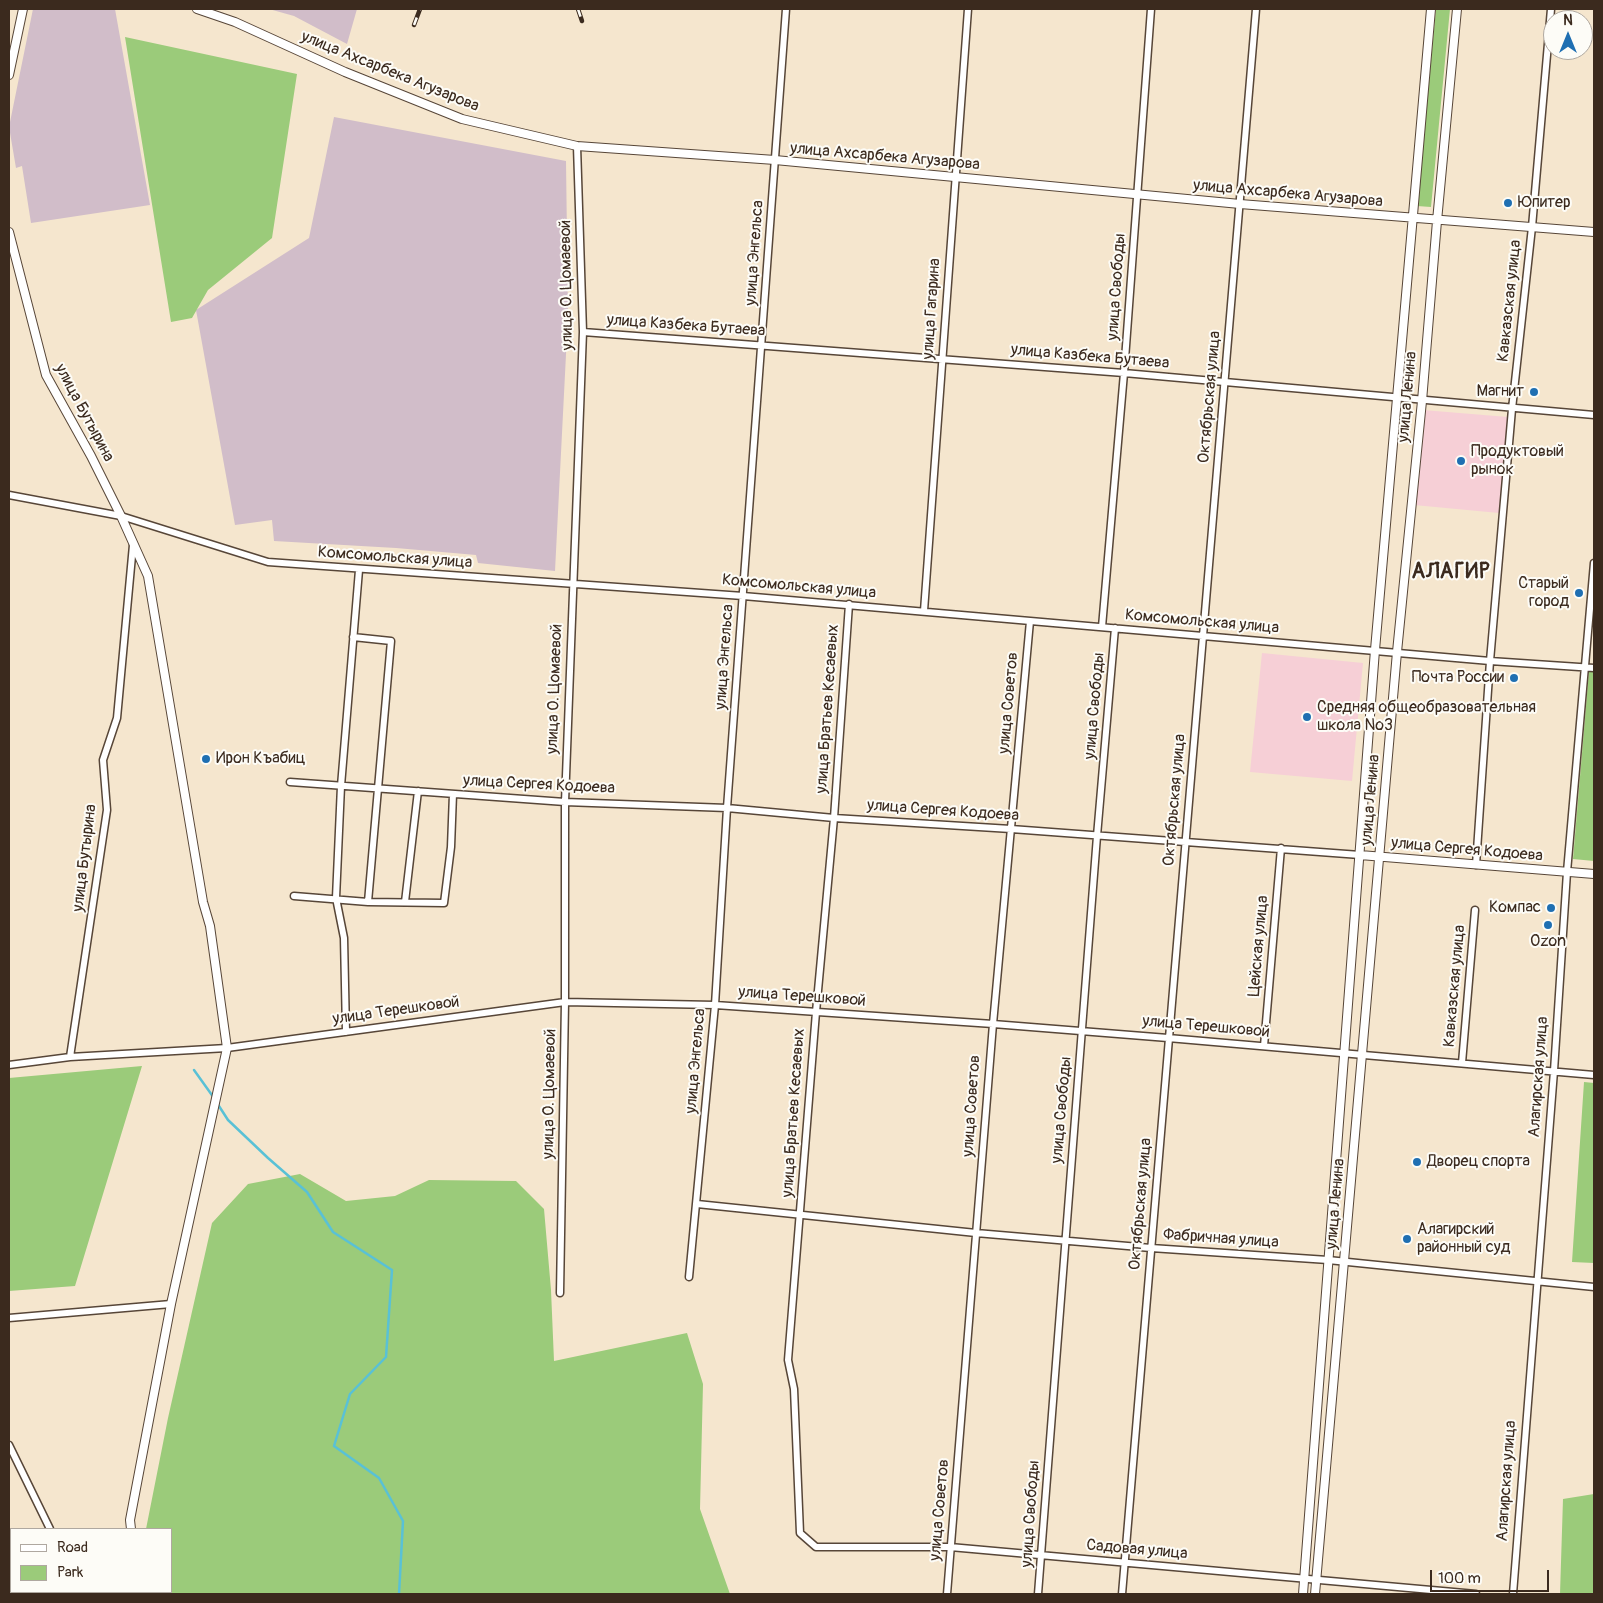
<!DOCTYPE html>
<html>
<head>
<meta charset="utf-8">
<style>
	body { margin:0 }
	#map { position:relative; width:1603px; height:1603px; overflow:hidden; background:#f5e6ce; font-family:Pangolin,sans-serif }
	canvas { display:block }
	.frame { position:absolute; inset:0; border:10px solid #3b2a1e; pointer-events:none }
	.legend { position:absolute; left:10px; top:1528px; width:162px; height:65px; box-sizing:border-box; background:#fdfcf7; border:1px solid #afa8a0; margin:0; padding:6px 9px; list-style:none; font-size:15px; color:#3b2a1e }
	.legend li { display:flex; align-items:center; gap:10px; height:25px }
	.legend b { width:25px; border:1px solid #afa8a0 }
	.north { position:absolute; left:1543px; top:10px; width:50px; height:50px; box-sizing:border-box; background:#fdfcf7; border:1px solid #afa8a0; border-radius:50%; rotate:0deg; font-size:14px; font-weight:700; line-height:20px; text-align:center; color:#3b2a1e }
	.north::after { content:''; display:block; margin:auto; width:18px; height:22px; background:#1f6fb2; clip-path:polygon(50% 0,100% 100%,50% 72%,0 100%) }
	.scale { position:absolute; left:1430px; top:1570px; width:119px; height:22px; box-sizing:border-box; border:2px solid #3b2a1e; border-top:0; padding-left:6px; font-size:15px; line-height:18px; white-space:nowrap; color:#3b2a1e; -webkit-text-stroke:4px #fdfcf7; paint-order:stroke }
</style>
</head>
<body>
<div id="map">
<canvas width="1603" height="1603"></canvas>
<div class="frame"></div>
<ul class="legend">
<li><b style="height:6px;background:#fff"></b>Road</li>
<li><b style="height:14px;background:#9bcb7a"></b>Park</li>
</ul>
<div class="north">N</div>
<div class="scale">100 m</div>
</div>
<script>
const ctx = document.querySelector('canvas').getContext('2d');
ctx.lineJoin = 'round';
function fill(path, color) {
  ctx.fillStyle = color;
  ctx.fill(path, 'evenodd');
}
function toPath(rows) {
  const path = new Path2D();
  for (const r of rows) {
    path.moveTo(r[0], r[1]);
    for (let i = 2; i < r.length; i += 2) path.lineTo(r[i], r[i + 1]);
  }
  return path;
}
function strokePath(path, color, width, dash) {
  ctx.strokeStyle = color;
  ctx.lineWidth = width;
  ctx.lineCap = dash ? 'butt' : 'round';
  ctx.setLineDash(dash || []);
  ctx.stroke(path);
}
function write(font, color, halo, rows, align = 'center') {
  ctx.font = font + ' Pangolin,sans-serif';
  ctx.lineWidth = 4;
  ctx.setLineDash([]);
  ctx.textBaseline = 'middle';
  ctx.strokeStyle = halo;
  ctx.fillStyle = color;
  for (const [text, x, y, turn = 0] of rows) {
    ctx.save();
    ctx.translate(x, y);
    ctx.rotate((+turn || 0) * Math.PI / 180);
    ctx.textAlign = isNaN(turn) ? turn : align;
    if (halo) ctx.strokeText(text, 0, 0);
    ctx.fillText(text, 0, 0);
    ctx.restore();
  }
}
fill(toPath([
	[1423,410,1508,417,1499,513,1414,505],
	[1262,653,1363,663,1352,781,1250,772]
]), '#f6cfd6');
fill(toPath([
	[33,9,115,9,150,205,31,223,22,166,16,168,9,127],
	[269,9,357,9,347,44,294,16],
	[334,117,566,161,568,315,555,571,478,563,476,555,396,548,274,541,272,520,235,525,196,310,309,238]
]), '#d1bdc9');
fill(toPath([
	[1436,9,1450,9,1431,207,1417,206],
	[125,37,297,74,272,238,208,290,192,318,171,322],
	[1589,671,1594,672,1594,861,1573,859],
	[142,1066,75,1286,9,1291,9,1078],
	[1584,1082,1594,1083,1594,1263,1572,1262],
	[300,1174,346,1201,395,1196,429,1180,516,1181,544,1209,551,1290,554,1361,687,1333,703,1384,700,1509,730,1594,157,1594,154,1592,171,1592,171,1529,146,1529,168,1418,212,1223,248,1184],
	[1594,1494,1594,1594,1560,1594,1563,1499]
]), '#9bcb7a');
strokePath(toPath([
	[194,1070,214,1098],
	[217,1103,228,1120,268,1158,307,1192,333,1232,392,1270,386,1357,350,1394,334,1446,379,1478,403,1521,399,1594]
]), '#59c1d6', 2.5);
const minor = toPath([
	[583,332,1124,373,1594,415],
	[9,495,121,516,268,562,743,596,1490,661,1594,668],
	[849,604,834,818,816,1012,788,1360,794,1389,800,1533,816,1547,950,1547,1476,1594],
	[924,611,968,9],
	[1102,627,1124,373,1151,9],
	[353,637,391,641,368,902],
	[290,782,565,802,727,808,834,818,1011,829,1360,855],
	[1476,865,1490,661,1512,409,1532,227,1551,9],
	[294,896,368,902,444,903,451,847,453,794],
	[405,902,418,791],
	[346,1032,344,938,336,898,341,786,359,570],
	[1264,1046,1281,848],
	[70,1057,107,810,103,760,117,718,133,545],
	[1462,1063,1475,910],
	[9,1065,70,1057,227,1048,565,1002,715,1005,993,1024,1168,1038,1594,1075],
	[697,1204,976,1233,1151,1248,1328,1260,1594,1287],
	[689,1277,715,1005,727,808,786,9],
	[560,1293,565,1002,565,802,583,332,577,146],
	[9,1318,171,1304],
	[9,1445,50,1529],
	[947,1594,993,1024,1030,621],
	[1038,1594,1097,836,1115,628],
	[1122,1594,1256,9],
	[1513,1594,1554,1071,1567,872,1594,563]
]);
const tertiary = toPath([
	[197,9,235,22,345,72,462,119,577,146,775,160,1240,204,1594,232],
	[9,75,23,9],
	[9,232,46,375,91,456,121,516,148,576,203,902,210,926,227,1048,171,1304,130,1520,131,1529],
	[1360,855,1594,874],
	[140,1592,142,1594],
	[1303,1594,1375,650,1431,9],
	[1315,1594,1397,652,1422,401,1437,221,1457,9]
]);
strokePath(minor, '#574638', 9);
strokePath(tertiary, '#574638', 10);
strokePath(minor, '#fff', 6);
strokePath(tertiary, '#fff', 8);
const rail = toPath([
	[578,9,582,21],
	[414,25,420,9]
]);
strokePath(rail, '#3b2a1e', 4.5);
strokePath(rail, '#fdfcf7', 2.5, [8]);
for (const [x, y, r, color] of [
	[1508,203,5,"#1f6fb2"],
	[1534,392,5,"#1f6fb2"],
	[1461,461,5,"#1f6fb2"],
	[1579,593,5,"#1f6fb2"],
	[1514,678,5,"#1f6fb2"],
	[1307,717,5,"#1f6fb2"],
	[206,759,5,"#1f6fb2"],
	[1551,908,5,"#1f6fb2"],
	[1548,925,5,"#1f6fb2"],
	[1417,1162,5,"#1f6fb2"],
	[1407,1239,5,"#1f6fb2"]
]) {
  const dot = new Path2D();
  dot.arc(x, y, r, 0, 2 * Math.PI);
  ctx.fillStyle = color;
  ctx.fill(dot);
  strokePath(dot, '#fdfcf7', 2);
}
write('16px', '#3b2a1e', '#fdfcf7', [
	["улица Ахсарбека Агузарова",390,72,22],
	["улица Ахсарбека Агузарова",885,157,5],
	["улица Ахсарбека Агузарова",1288,194,5],
	["улица Энгельса",755,253,-86],
	["улица О. Цомаевой",567,285,-91],
	["улица Свободы",1117,287,-86],
	["Кавказская улица",1510,301,-84],
	["улица Гагарина",932,309,-86],
	["улица Казбека Бутаева",686,326,4],
	["улица Казбека Бутаева",1090,357,5],
	["Октябрьская улица",1210,397,-85],
	["улица Ленина",1408,397,-85],
	["улица Бутырина",84,413,62],
	["Комсомольская улица",395,558,4],
	["Комсомольская улица",799,587,5],
	["Комсомольская улица",1202,622,5],
	["улица Энгельса",725,657,-86],
	["улица О. Цомаевой",555,689,-88],
	["улица Советов",1009,703,-85],
	["улица Свободы",1095,706,-85],
	["улица Братьев Кесаевых",828,709,-86],
	["улица Сергея Кодоева",539,785,3],
	["Октябрьская улица",1175,800,-85],
	["улица Ленина",1371,800,-85],
	["улица Сергея Кодоева",943,811,4],
	["улица Сергея Кодоева",1467,850,5],
	["улица Бутырина",85,858,-83],
	["Цейская улица",1259,946,-85],
	["Кавказская улица",1455,986,-85],
	["улица Терешковой",802,997,4],
	["улица Терешковой",396,1011,-8],
	["улица Терешковой",1206,1027,5],
	["улица Энгельса",696,1061,-85],
	["Алагирская улица",1539,1077,-86],
	["улица О. Цомаевой",550,1094,-89],
	["улица Советов",972,1106,-86],
	["улица Свободы",1062,1110,-85],
	["улица Братьев Кесаевых",794,1113,-86],
	["Октябрьская улица",1141,1204,-85],
	["улица Ленина",1336,1204,-85],
	["Фабричная улица",1221,1239,4],
	["Алагирская улица",1507,1481,-86],
	["улица Советов",940,1510,-85],
	["улица Свободы",1031,1514,-86],
	["Садовая улица",1137,1550,5]
]);
write('16px', '#3b2a1e', '#fdfcf7', [
	["Юпитер",1518,203],
	["Магнит",1524,392,"right"],
	["Продуктовый",1471,452],
	["рынок",1471,470],
	["Старый",1569,584,"right"],
	["город",1569,602,"right"],
	["Почта России",1504,678,"right"],
	["Средняя общеобразовательная",1317,708],
	["школа №3",1317,726],
	["Ирон Къабиц",216,759],
	["Компас",1541,908,"right"],
	["Ozon",1548,942,"center"],
	["Дворец спорта",1427,1162],
	["Алагирский",1417,1230],
	["районный суд",1417,1248]
], 'left');
ctx.letterSpacing = '1px';
write('bold 21px', '#3b2a1e', '#fdfcf7', [
	["АЛАГИР",1451,573]
]);
ctx.letterSpacing = '0px';
</script>
</body>
</html>
